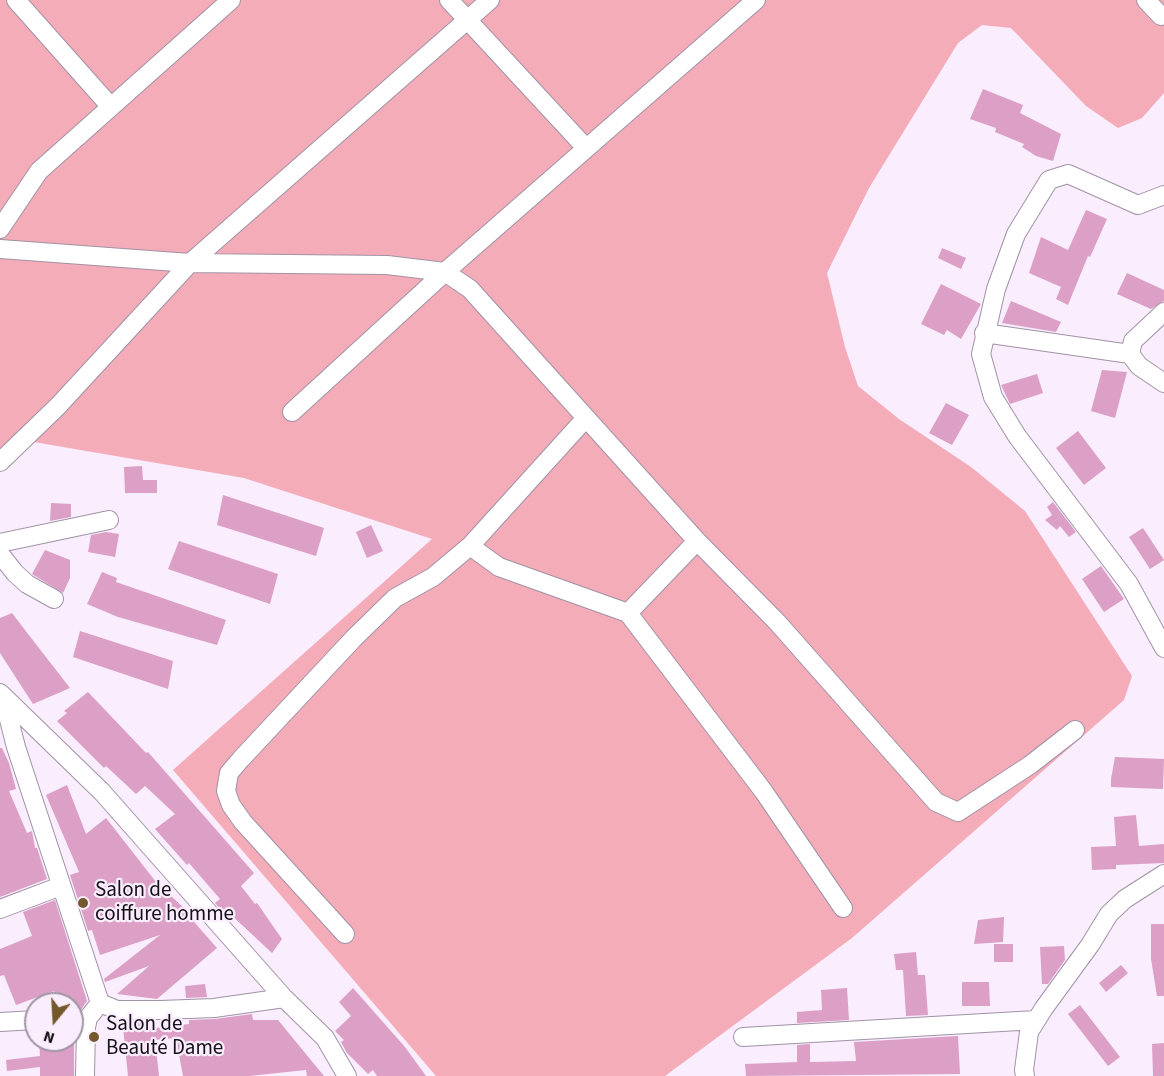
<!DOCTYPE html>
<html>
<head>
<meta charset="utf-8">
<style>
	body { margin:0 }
	#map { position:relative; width:1164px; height:1076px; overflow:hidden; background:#f9edfe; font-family:"Source Sans 3",sans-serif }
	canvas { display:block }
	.north { position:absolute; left:24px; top:992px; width:60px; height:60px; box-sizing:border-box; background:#f9edfe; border:2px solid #9e95a2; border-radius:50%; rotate:198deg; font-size:16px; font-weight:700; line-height:24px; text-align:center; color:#161118 }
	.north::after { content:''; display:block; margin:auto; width:21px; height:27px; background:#73592b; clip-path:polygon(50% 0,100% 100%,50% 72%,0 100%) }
</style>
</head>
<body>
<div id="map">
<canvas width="1164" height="1076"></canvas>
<div class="north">N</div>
</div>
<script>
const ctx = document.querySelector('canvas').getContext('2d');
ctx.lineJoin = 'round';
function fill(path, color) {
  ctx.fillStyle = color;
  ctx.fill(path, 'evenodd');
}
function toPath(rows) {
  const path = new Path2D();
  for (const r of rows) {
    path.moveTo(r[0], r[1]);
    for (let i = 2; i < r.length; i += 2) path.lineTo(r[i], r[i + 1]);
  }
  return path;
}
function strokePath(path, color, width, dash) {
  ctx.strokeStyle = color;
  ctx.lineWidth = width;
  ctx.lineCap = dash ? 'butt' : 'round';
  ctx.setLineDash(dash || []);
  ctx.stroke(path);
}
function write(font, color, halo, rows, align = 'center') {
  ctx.font = font + ' "Source Sans 3",sans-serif';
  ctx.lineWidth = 4.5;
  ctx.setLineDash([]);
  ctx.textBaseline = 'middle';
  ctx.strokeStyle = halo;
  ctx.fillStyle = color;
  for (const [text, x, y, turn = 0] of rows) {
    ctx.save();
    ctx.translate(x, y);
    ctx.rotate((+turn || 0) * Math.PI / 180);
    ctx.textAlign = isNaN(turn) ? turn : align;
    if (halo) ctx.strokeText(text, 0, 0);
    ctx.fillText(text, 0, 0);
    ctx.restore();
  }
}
fill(toPath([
	[0,0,1164,0,1164,93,1142,118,1118,128,1086,106,1011,28,982,25,958,43,869,188,827,273,845,347,858,386,899,419,971,467,1025,511,1132,676,1124,700,852,938,665,1076,436,1076,173,770,432,539,244,478,28,441,0,468]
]), '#f4acb9');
fill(toPath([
	[983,89,1023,105,1020,113,1061,134,1053,161,1036,156,1022,147,1024,144,995,132,996,128,970,119],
	[1086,210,1107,219,1090,257,1088,256,1068,305,1056,299,1061,287,1029,273,1041,237,1068,250],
	[942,248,966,258,961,269,938,258],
	[1127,273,1164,290,1164,301,1151,309,1117,294],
	[941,284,981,304,961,339,947,330,944,335,921,324],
	[1011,301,1061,322,1056,332,1002,323],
	[1102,370,1127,372,1115,418,1091,411],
	[1037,374,1043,393,1010,404,1001,385],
	[946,403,969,415,952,445,929,433],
	[1078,431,1106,468,1084,485,1056,448],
	[142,466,143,480,157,480,157,493,125,493,124,467],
	[223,495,324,528,316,556,217,525],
	[1053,502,1076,532,1069,537,1060,526,1057,530,1045,520,1052,515,1047,507],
	[51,503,71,504,71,517,50,521],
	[371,525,383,551,367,558,356,532],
	[1143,528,1164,560,1150,569,1129,537],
	[106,532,119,534,115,557,88,552,91,535],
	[179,541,278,574,270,604,168,569],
	[45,550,70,560,70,578,63,593,32,574],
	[1101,566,1124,599,1104,612,1082,579],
	[102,572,117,578,116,582,226,620,217,645,118,617,87,604],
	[12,613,25,630,70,688,33,704,0,653,0,618],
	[80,631,173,661,168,689,73,657],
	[88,692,146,753,148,752,254,873,241,886,255,904,257,903,282,939,272,953,227,911,224,914,215,903,220,899,189,863,187,865,155,829,175,814,145,786,136,794,106,766,104,768,57,721,67,713,64,711],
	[0,748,2,748,9,763,16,789,9,791,27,833,32,831,35,848,37,848,47,879,0,897],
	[1115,757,1164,759,1163,789,1111,787,1111,779],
	[67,785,86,834,106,818,156,882,186,910,187,909,195,923,217,948,157,999,117,994,149,966,105,982,104,979,160,935,100,955,92,930,88,931,70,875,79,872,46,795],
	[1136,815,1139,846,1164,844,1164,863,1116,865,1116,869,1092,870,1091,847,1116,846,1114,817],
	[55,900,87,1001,78,1014,72,1016,72,1004,61,1004,54,991,16,1005,4,975,0,976,0,949,32,936,23,912],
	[1004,917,1003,942,974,944,978,920],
	[1151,924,1164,924,1164,996,1157,996,1151,959],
	[994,944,1013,944,1013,962,994,962],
	[1064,946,1065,960,1048,984,1042,984,1040,947],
	[916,952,918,975,925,975,928,1015,906,1016,903,970,896,970,894,954],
	[1121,965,1128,973,1106,992,1099,983],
	[962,982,989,982,990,1006,962,1006],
	[205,984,207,997,186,998,185,986],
	[353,988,405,1047,426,1076,377,1076,373,1070,368,1074,347,1053,341,1042,344,1040,335,1031,351,1016,339,1002],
	[847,988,849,1020,797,1023,797,1012,822,1010,821,990],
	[1080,1005,1120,1057,1108,1066,1068,1014],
	[252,1014,253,1020,278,1020,324,1076,307,1076,306,1070,249,1076,183,1076,176,1038,155,1040,159,1076,128,1076,123,1027,115,1027,115,1021,140,1021,140,1028,155,1028,181,1025,189,1024,189,1020,215,1019],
	[958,1036,960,1074,746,1076,745,1064,797,1062,797,1045,810,1044,810,1062,856,1061,854,1042],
	[39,1040,74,1040,74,1076,40,1076,40,1067,7,1071,6,1060,40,1056],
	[1164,1043,1164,1076,1153,1076,1152,1044]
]), '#dc9fc5');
const minor = toPath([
	[16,0,111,107],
	[449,0,586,148],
	[1146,0,1161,16],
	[1164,195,1138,205,1068,174,1049,180,1016,234,996,289,981,354,993,397,1017,436,1129,584,1164,648],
	[0,229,39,171,231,0],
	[0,249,190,263,387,265,445,272,470,289,697,541,777,622,936,802,958,812,1030,765,1075,730],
	[1164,312,1133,341,1130,354,1139,366,1164,383],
	[984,333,1130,354],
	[292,412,445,272,756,0],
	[0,462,58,406,190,263,490,0],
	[0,543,109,520],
	[470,546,499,567,628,613,764,792,843,908],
	[0,554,15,573,27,584,54,599],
	[628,613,697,541],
	[0,693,102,792,284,998,325,1038,347,1076],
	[3,696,16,747,100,1003,88,1018,86,1027,85,1076],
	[0,909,61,886],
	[345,934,243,822,231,805,226,791,229,773,241,759,354,638,395,598,433,577,470,546,585,419],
	[100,1003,117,1010,161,1010,214,1008,284,998],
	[0,1022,36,1020],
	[743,1037,1036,1020],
	[1025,1076,1024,1070,1029,1032,1044,1008,1090,945,1109,914,1125,899,1164,874]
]);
strokePath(minor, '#a192a6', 20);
strokePath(minor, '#fff', 18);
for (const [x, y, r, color] of [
	[83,903,6,"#73592b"],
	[94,1037,6,"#73592b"]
]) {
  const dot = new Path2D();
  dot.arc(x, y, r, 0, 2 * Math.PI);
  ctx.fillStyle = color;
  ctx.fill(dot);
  strokePath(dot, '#f9edfe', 2);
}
write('21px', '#161118', '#f9edfe', [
	["Salon de",95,891],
	["coiffure homme",95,915],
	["Salon de",106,1025],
	["Beauté Dame",106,1049]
], 'left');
</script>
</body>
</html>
